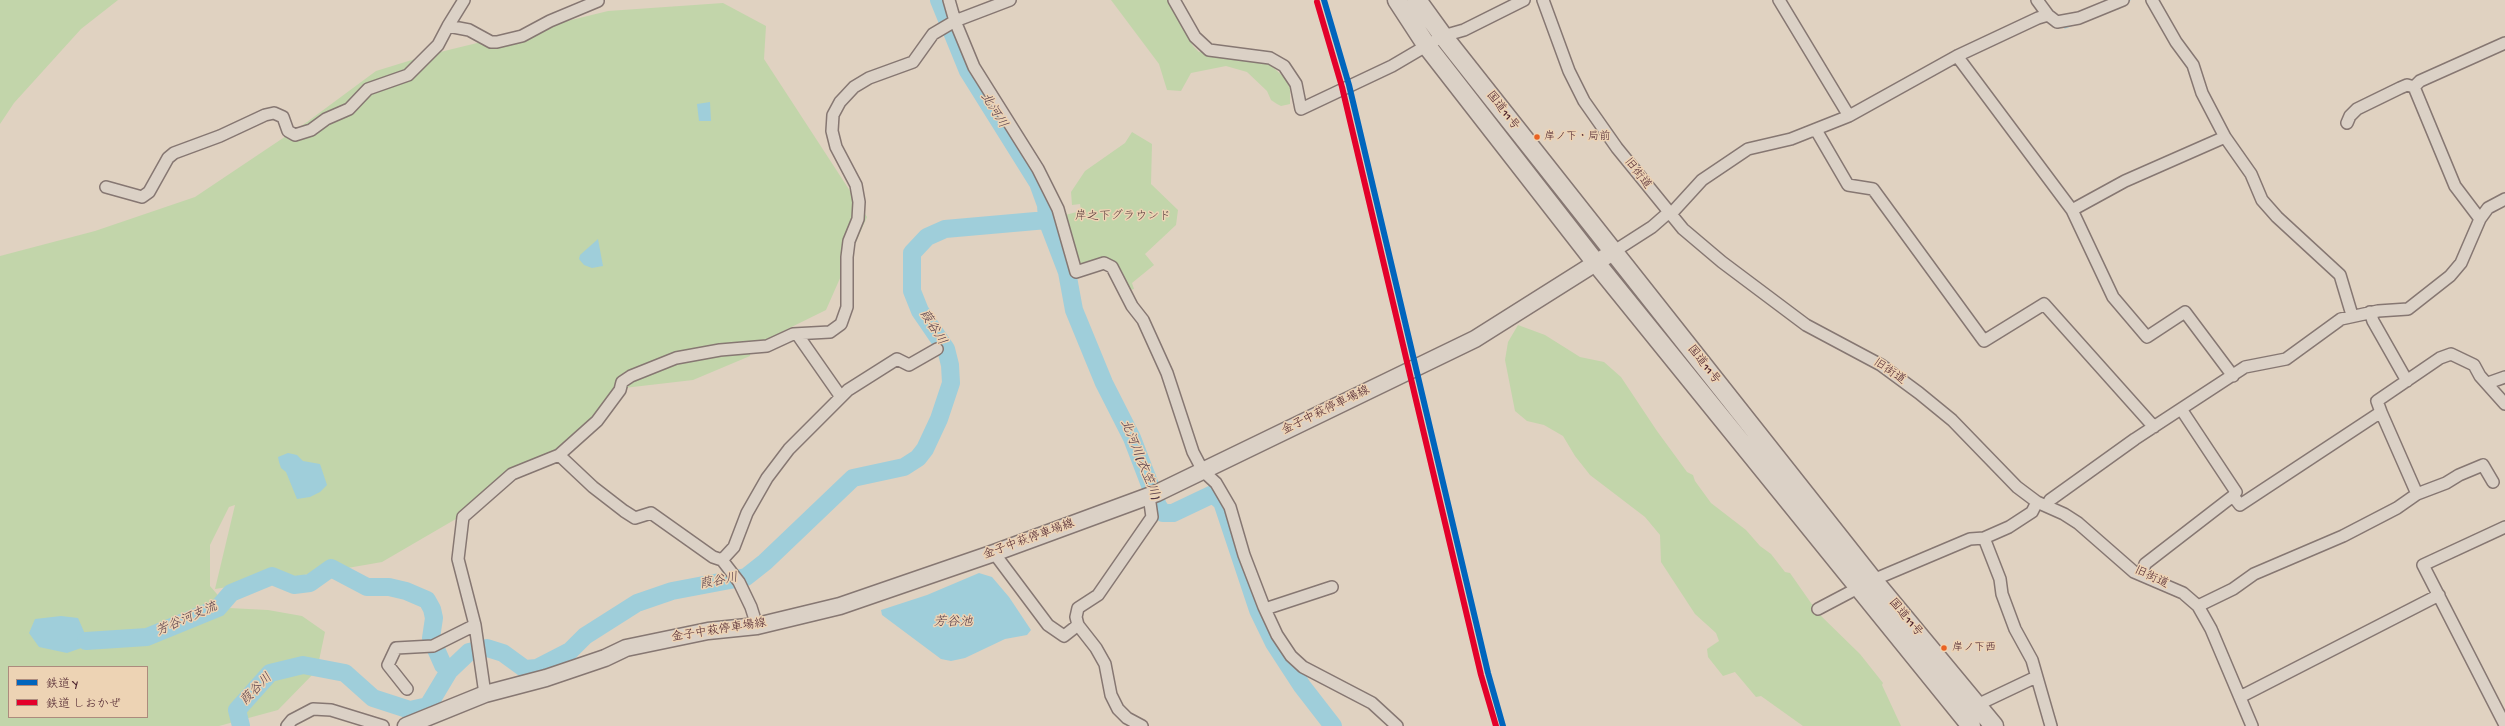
<!DOCTYPE html>
<html>
<head>
<meta charset="utf-8">
<style>
	body { margin:0 }
	#map { position:relative; width:2505px; height:726px; overflow:hidden; background:#e0d2c1; font-family:"Gochi Hand","Klee One",sans-serif }
	canvas { display:block }
	.legend { position:absolute; left:8px; top:666px; width:140px; height:52px; box-sizing:border-box; background:#edd3b4; border:1px solid #ac8b7d; margin:0; padding:5px 7px; list-style:none; font-size:12px; color:#4a1f2b }
	.legend li { display:flex; align-items:center; gap:8px; height:20px }
	.legend b { width:20px; border:1px solid #ac8b7d }
</style>
</head>
<body>
<div id="map">
<canvas width="2505" height="726"></canvas>
<ul class="legend">
<li><b style="height:5px;background:#0065bd"></b>鉄道 Y</li>
<li><b style="height:5px;background:#e4002b"></b>鉄道 しおかぜ</li>
</ul>
</div>
<script>
const ctx = document.querySelector('canvas').getContext('2d');
ctx.lineJoin = 'round';
function fill(path, color) {
  ctx.fillStyle = color;
  ctx.fill(path, 'evenodd');
}
function toPath(rows) {
  const path = new Path2D();
  for (const r of rows) {
    path.moveTo(r[0], r[1]);
    for (let i = 2; i < r.length; i += 2) path.lineTo(r[i], r[i + 1]);
  }
  return path;
}
function strokePath(path, color, width, dash) {
  ctx.strokeStyle = color;
  ctx.lineWidth = width;
  ctx.lineCap = dash ? 'butt' : 'round';
  ctx.setLineDash(dash || []);
  ctx.stroke(path);
}
function write(font, color, halo, rows, align = 'center') {
  ctx.font = font + ' "Gochi Hand","Klee One",sans-serif';
  ctx.lineWidth = 3;
  ctx.setLineDash([]);
  ctx.textBaseline = 'middle';
  ctx.strokeStyle = halo;
  ctx.fillStyle = color;
  for (const [text, x, y, turn = 0] of rows) {
    ctx.save();
    ctx.translate(x, y);
    ctx.rotate((+turn || 0) * Math.PI / 180);
    ctx.textAlign = isNaN(turn) ? turn : align;
    if (halo) ctx.strokeText(text, 0, 0);
    ctx.fillText(text, 0, 0);
    ctx.restore();
  }
}
fill(toPath([
	[0,0,118,0,81,29,14,103,0,124],
	[1111,0,1170,0,1193,46,1199,52,1201,51,1267,62,1285,78,1290,88,1290,104,1281,106,1277,104,1271,100,1267,91,1247,72,1226,66,1191,73,1181,91,1167,90,1159,64],
	[723,3,766,26,764,59,867,217,826,310,751,347,750,356,693,380,624,388,555,455,512,469,461,516,382,562,336,570,330,568,323,572,215,589,235,505,229,507,210,545,210,586,229,608,268,610,302,616,325,632,317,670,278,710,219,726,0,726,0,256,95,231,195,197,307,122,376,71,428,55,608,11],
	[9,667,147,667,147,717,9,717],
	[1132,132,1152,144,1151,184,1178,210,1176,225,1145,254,1154,265,1132,283,1134,289,1130,290,1114,262,1104,258,1080,265,1065,215,1081,211,1080,204,1072,205,1071,192,1085,171,1125,143],
	[1518,325,1545,335,1580,357,1604,362,1621,377,1657,431,1687,472,1693,475,1695,481,1711,503,1746,530,1760,546,1771,554,1785,572,1790,573,1818,613,1860,654,1883,683,1882,685,1901,726,1803,726,1761,696,1756,697,1735,672,1723,676,1708,657,1707,649,1719,641,1716,633,1695,614,1661,562,1660,535,1645,517,1590,475,1575,456,1563,436,1544,425,1527,421,1515,411,1505,360,1508,342]
]), '#c2d5aa');
fill(toPath([
	[710,102,711,121,699,121,697,104],
	[598,239,603,266,592,268,584,265,579,259,580,255],
	[288,453,297,455,303,461,320,464,327,485,320,492,310,497,297,499,286,472,281,468,279,462,278,457],
	[979,573,992,577,1009,597,1031,630,1027,635,1005,639,965,658,951,661,941,659,882,615,881,610,927,595],
	[61,616,78,618,85,634,87,646,67,653,39,647,29,633,35,619]
]), '#9fceda');
strokePath(toPath([
	[2118,8,2129,0],
	[2063,23,2065,27,2073,24]
]), '#9fceda', 3);
strokePath(toPath([
	[939,0,968,71,1038,183,1046,205,1047,220,1067,272,1074,310,1104,383,1132,438,1158,506,1163,513,1173,513,1213,494,1222,502,1258,610,1274,643,1302,686,1333,726],
	[86,641,147,637,218,608,231,593,272,576,294,585,310,583,331,568,367,587,389,587,406,591,427,600,432,609,434,618,431,638,443,665,449,671],
	[241,726,237,710,270,673,303,665,345,673,373,698,410,710,428,706,449,671,469,652,487,648,503,653,525,669,537,668,570,651,585,636,637,603,672,591,746,577,765,562,853,478,904,467,918,458,925,449,939,419,951,383,950,365,946,349,920,311,912,291,912,253,927,237,945,229,1047,220]
]), '#9fceda', 18);
const minor = toPath([
	[949,0,955,21,1010,0],
	[1174,0,1195,37,1209,50,1270,58,1284,66,1296,84,1301,109,1392,66,1443,36,1464,30,1524,0],
	[1543,0,1569,71,1584,101,1617,148,1683,229,1722,262,1806,325,1881,365,1919,393,1952,420,2017,487,2037,502,2064,514,2078,523,2134,572,2183,593,2198,606,2211,629,2252,726],
	[1779,0,1849,116,1957,56,2038,18,2048,15,2057,22,2079,18,2123,0],
	[2037,0,2048,15],
	[448,26,464,0],
	[1957,56,2072,210,2125,181,2225,137,2202,93,2193,65,2176,42,2152,0],
	[2347,123,2350,116,2357,109,2400,88,2407,85,2414,87],
	[1816,130,1848,185,1873,189,1984,341,2044,304,2154,427],
	[2225,137,2251,174,2262,200,2277,217,2340,275,2352,315],
	[106,187,142,197,149,192,168,158,174,153,220,136,265,115,274,113,283,117,288,131,295,135,311,130,326,119,349,109,368,89,408,75,438,45,448,26,469,30,491,42,497,42,522,36,550,21,598,1],
	[2072,210,2113,297,2147,337,2185,312,2233,376],
	[1670,215,1702,180,1748,149,1791,139,1849,116],
	[2480,219,2455,186,2414,87,2420,81,2505,43],
	[1613,252,1652,227,1668,213],
	[2370,312,2373,321,2407,381],
	[2488,383,2505,377],
	[841,397,848,390,897,359,909,365,937,349],
	[2181,409,2236,492,2233,496],
	[2381,412,2377,401,2440,358,2451,354,2474,365,2480,376,2505,404],
	[2047,506,2050,500,2135,439,2245,367,2286,359,2341,319,2378,311,2408,309,2450,276,2461,263,2480,219,2488,208,2505,199],
	[2505,527,2423,565,2505,725],
	[1984,538,2000,579,2002,594,2015,629,2032,660,2051,726],
	[994,553,1048,625,1064,636,1078,625],
	[722,560,713,557,651,513,635,518,624,511,593,487,559,455,597,421,620,390,622,382,631,376,676,358,720,350,767,346,793,334,830,332,841,324,847,307,847,257,849,241,858,219,859,202,856,185,836,147,832,131,833,115,840,102,854,87,869,78,913,62,933,34,955,21,974,67,1038,169,1058,209,1076,272,1104,263,1112,267,1132,306,1143,320,1167,373,1193,452,1203,471,1216,483,1230,507,1244,555,1264,607,1277,635,1291,656,1303,667,1372,703,1397,726],
	[2142,575,2145,564,2233,496,2240,505,2381,412,2417,494],
	[2198,606,2233,589,2254,574,2343,536,2397,508,2417,494,2446,483,2459,475,2483,465,2493,482],
	[1265,609,1332,587],
	[1818,609,1873,580,1970,539,1984,538,2009,527,2032,512,2037,502],
	[757,626,751,607,739,582,722,560,734,547,747,513,767,478,789,449,841,397,797,334],
	[407,689,388,665,396,648,433,646,475,625],
	[485,694,475,625,458,559,463,517,512,474,559,455],
	[2240,697,2439,595],
	[1977,705,2036,677],
	[287,726,292,720,313,709,331,710,383,726],
	[1142,726,1127,718,1118,709,1111,695,1105,664,1096,648,1078,625,1076,617,1078,608,1098,595,1152,517,1149,496]
]);
const secondary = toPath([
	[406,726,485,694,546,678,605,658,626,648,708,631,757,626,840,606,994,553,1157,493,1475,339,1613,252]
]);
const trunk = toPath([
	[1397,0,1427,46,1596,263,1971,726],
	[1417,0,1443,36,1873,580,1994,726]
]);
strokePath(minor, '#867772', 14);
strokePath(secondary, '#867772', 19);
strokePath(trunk, '#867772', 21);
strokePath(minor, '#dbd1c6', 11);
strokePath(secondary, '#dbd1c6', 16);
strokePath(trunk, '#dbd1c6', 18);
strokePath(toPath([
	[1324,0,1349,85,1488,673,1503,726]
]), '#0065bd', 6);
strokePath(toPath([
	[1317,2,1342,87,1481,675,1496,726]
]), '#e4002b', 6);
for (const [x, y, r, color] of [
	[1537,137,3.5,"#ea6222"],
	[1944,648,3.5,"#ea6222"]
]) {
  const dot = new Path2D();
  dot.arc(x, y, r, 0, 2 * Math.PI);
  ctx.fillStyle = color;
  ctx.fill(dot);
  strokePath(dot, '#edd3b4', 1.5);
}
write('11px', '#4a1f2b', '#edd3b4', [
	["岸ノ下・局前",1544,137],
	["岸ノ下西",1952,648]
], 'left');
write('12px', '#4a1f2b', '#edd3b4', [
	["国道11号",1502,111,52],
	["旧街道",1637,174,52],
	["国道11号",1703,365,52],
	["旧街道",1889,372,34],
	["金子中萩停車場線",1326,411,-26],
	["金子中萩停車場線",1029,540,-20],
	["旧街道",2151,578,25],
	["国道11号",1905,618,50],
	["金子中萩停車場線",719,631,-9]
]);
write('12px', '#583b3b', '#edd3b4', [
	["岸之下グラウンド",1123,217]
]);
write('italic 13px', '#533947', '#edd3b4', [
	["北河川",993,111,58],
	["葭谷川",932,328,58],
	["北河川(衣笠川)",1139,460,68],
	["葭谷川",719,582,-11],
	["芳谷河支流",187,620,-24],
	["芳谷池",953,623],
	["葭谷川",257,690,-45]
]);
</script>
</body>
</html>
